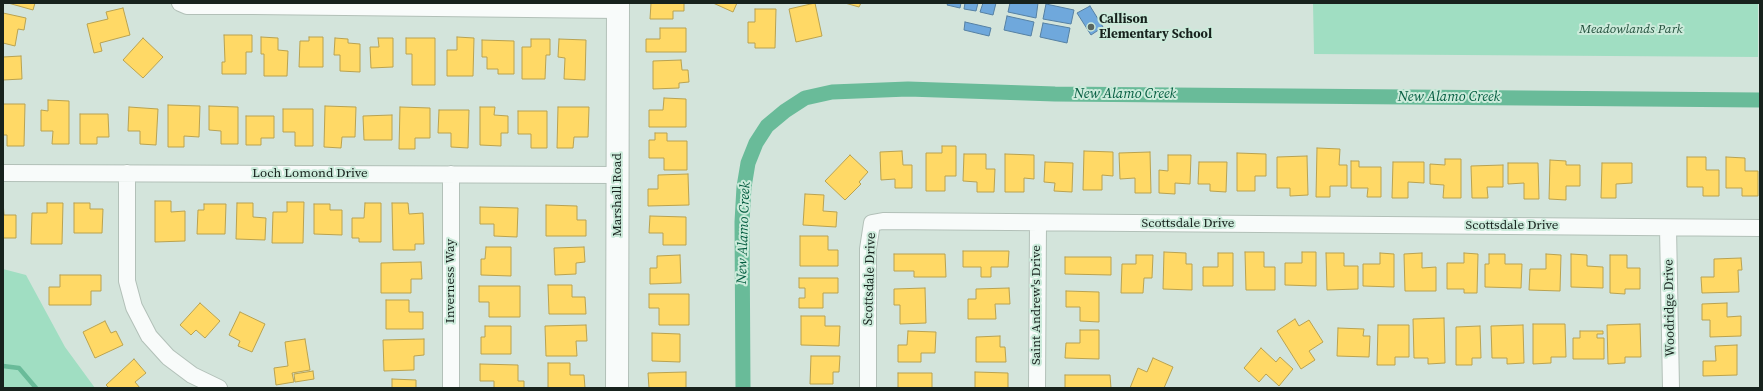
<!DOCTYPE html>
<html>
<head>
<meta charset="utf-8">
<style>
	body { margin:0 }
	#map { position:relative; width:1763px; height:391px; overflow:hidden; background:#d3e4db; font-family:"Source Serif 4",serif }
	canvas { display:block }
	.frame { position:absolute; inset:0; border:4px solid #17221d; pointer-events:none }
</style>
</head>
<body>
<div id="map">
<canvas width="1763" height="391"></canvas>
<div class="frame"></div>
</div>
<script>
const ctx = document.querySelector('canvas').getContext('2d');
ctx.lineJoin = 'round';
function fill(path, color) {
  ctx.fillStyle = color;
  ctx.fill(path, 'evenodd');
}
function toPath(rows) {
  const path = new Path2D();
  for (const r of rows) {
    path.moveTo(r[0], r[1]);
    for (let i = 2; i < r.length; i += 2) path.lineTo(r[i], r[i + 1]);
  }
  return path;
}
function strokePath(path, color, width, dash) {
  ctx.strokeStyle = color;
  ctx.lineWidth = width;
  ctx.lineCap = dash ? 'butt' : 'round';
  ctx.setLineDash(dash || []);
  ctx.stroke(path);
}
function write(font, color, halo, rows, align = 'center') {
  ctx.font = font + ' "Source Serif 4",serif';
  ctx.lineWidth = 4;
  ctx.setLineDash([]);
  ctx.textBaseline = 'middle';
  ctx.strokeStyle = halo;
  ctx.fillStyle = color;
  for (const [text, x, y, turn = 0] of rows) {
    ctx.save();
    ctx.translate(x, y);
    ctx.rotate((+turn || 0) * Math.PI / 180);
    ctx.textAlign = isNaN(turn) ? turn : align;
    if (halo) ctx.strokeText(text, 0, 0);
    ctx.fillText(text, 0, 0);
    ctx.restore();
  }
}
fill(toPath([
	[1313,3,1758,3,1758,57,1314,54],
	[3,269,26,275,65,347,95,388,3,388]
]), '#a0dec2');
const homes = toPath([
	[8,3,35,3,33,10,8,3],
	[651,3,684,3,684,11,673,11,673,19,650,19,651,3],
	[713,3,737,3,733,12,713,3],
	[815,3,822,36,796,42,789,9,815,3],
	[845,3,861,3,859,7,845,3],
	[123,8,130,35,100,43,102,51,94,53,87,24,108,19,106,12,123,8],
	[755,9,776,9,775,48,755,48,755,43,748,43,748,22,755,22,755,9],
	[3,13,26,18,24,30,18,29,15,46,3,43,3,13],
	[660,28,686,28,686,52,646,52,646,39,660,39,660,28],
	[224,35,252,35,252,52,246,52,246,74,222,74,222,62,225,62,224,35],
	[261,37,278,38,278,50,288,51,287,76,264,76,264,54,261,54,261,37],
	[309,37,323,37,323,67,299,67,300,41,309,41,309,37],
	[457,37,474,38,473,76,447,76,447,50,457,50,457,37],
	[143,38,163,57,143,78,123,60,143,38],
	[335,38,348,39,348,43,360,44,360,72,340,71,340,55,334,55,335,38],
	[378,38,393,38,393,67,371,68,370,47,379,47,378,38],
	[406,38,435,38,435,85,412,85,412,54,406,54,406,38],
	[531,39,550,39,550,55,546,55,545,79,522,79,522,47,531,47,531,39],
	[559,39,586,40,585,80,564,79,565,58,558,57,559,39],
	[482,40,514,41,514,74,498,74,498,69,487,69,487,57,482,57,482,40],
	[21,56,22,79,3,80,3,57,21,56],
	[681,60,682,70,688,70,689,82,679,83,679,88,653,89,653,61,681,60],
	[664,98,686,99,686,127,649,127,649,110,663,110,664,98],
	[48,100,69,101,69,144,52,144,53,131,41,131,41,110,48,111,48,100],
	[3,104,25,104,24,146,7,146,7,135,3,135,3,104],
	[168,105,200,106,199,137,184,136,184,147,168,147,168,105],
	[209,106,238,107,238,144,221,144,221,131,209,130,209,106],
	[325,106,356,107,355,137,342,137,341,148,324,147,325,106],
	[129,107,158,109,156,145,140,144,140,131,128,131,129,107],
	[400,107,430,108,430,138,415,138,415,149,399,149,400,107],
	[480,107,495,107,494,115,508,116,508,133,501,133,501,146,480,145,480,107],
	[558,107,589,107,588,137,574,137,573,148,557,148,558,107],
	[283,109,313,109,313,146,295,146,295,132,283,132,283,109],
	[439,110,469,110,468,148,451,147,451,133,438,133,439,110],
	[518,111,547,111,547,148,531,148,531,134,518,134,518,111],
	[80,114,108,114,109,137,97,137,97,144,80,144,80,114],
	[392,115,392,140,364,140,363,116,392,115],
	[246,116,274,116,274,138,261,138,261,145,246,145,246,116],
	[655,133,667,133,667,141,687,141,687,170,664,170,664,158,649,158,649,140,655,140,655,133],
	[942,146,956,146,956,176,945,176,945,191,926,191,926,153,942,153,942,146],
	[1317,148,1340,149,1339,165,1347,165,1347,186,1330,186,1330,197,1316,197,1317,148],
	[902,151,903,165,912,165,912,188,895,188,895,179,881,180,880,152,902,151],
	[1084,151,1113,152,1113,176,1102,175,1102,190,1083,190,1084,151],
	[1150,152,1151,193,1135,193,1135,178,1120,179,1119,153,1150,152],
	[1237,153,1266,154,1266,176,1255,176,1255,191,1237,191,1237,153],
	[964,154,986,154,986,169,995,169,994,192,977,192,977,182,963,181,964,154],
	[1005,154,1034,155,1034,179,1024,178,1024,192,1005,192,1005,154],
	[850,155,868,172,859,182,861,184,845,200,825,181,850,155],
	[1168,155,1191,155,1190,184,1175,183,1175,194,1159,193,1159,170,1168,171,1168,155],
	[1307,156,1308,195,1290,196,1290,188,1277,188,1277,157,1307,156],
	[1687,157,1706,157,1706,170,1719,170,1719,196,1703,196,1703,187,1687,187,1687,157],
	[1726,157,1745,158,1745,171,1758,171,1758,196,1742,196,1742,188,1726,188,1726,157],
	[1445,159,1461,159,1461,198,1443,198,1444,185,1430,184,1430,164,1445,165,1445,159],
	[1550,160,1566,161,1566,165,1580,165,1580,186,1566,186,1566,200,1549,199,1550,160],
	[1351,161,1359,161,1359,167,1381,167,1381,197,1367,197,1368,188,1351,188,1351,161],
	[1045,162,1073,163,1072,192,1054,191,1055,183,1044,182,1045,162],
	[1199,162,1227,162,1226,192,1210,191,1210,184,1198,184,1199,162],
	[1393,162,1424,162,1424,183,1408,182,1408,198,1392,198,1393,162],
	[1508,163,1538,163,1539,199,1524,199,1524,183,1508,184,1508,163],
	[1602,163,1632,163,1632,183,1616,184,1616,198,1601,198,1602,163],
	[1503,165,1503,187,1487,187,1488,198,1472,198,1471,166,1503,165],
	[688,174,689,205,648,206,648,189,658,189,658,175,688,174],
	[805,194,824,195,823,211,837,212,836,227,803,225,805,194],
	[3,201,4,215,16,215,16,238,3,238,3,201],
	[155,201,171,201,171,212,185,211,185,241,155,242,155,201],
	[287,202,304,202,303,243,272,243,273,212,287,212,287,202],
	[47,203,63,203,62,244,31,244,32,213,47,213,47,203],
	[74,203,90,203,90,209,103,209,102,233,74,233,74,203],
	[237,203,253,203,253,217,266,218,265,240,236,239,237,203],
	[365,203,381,203,381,242,359,242,359,238,352,238,352,218,364,218,365,203],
	[392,203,408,203,409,214,423,213,424,244,415,244,415,250,393,250,392,203],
	[204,204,226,204,225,234,197,234,198,210,204,210,204,204],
	[314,204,330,204,330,210,342,210,342,235,314,234,314,204],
	[546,205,577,206,577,220,586,220,586,236,546,236,546,205],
	[480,207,518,208,517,237,494,236,494,224,480,224,480,207],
	[650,216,686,217,686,245,663,245,663,233,649,233,650,216],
	[800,236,828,236,828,250,838,250,838,266,800,266,800,236],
	[486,247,511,247,511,276,481,275,481,259,485,259,486,247],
	[584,247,585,262,576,263,576,274,555,275,554,248,584,247],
	[963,251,1009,251,1008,267,991,267,991,277,981,277,981,267,963,267,963,251],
	[1164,252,1186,253,1186,264,1192,264,1192,290,1163,289,1164,252],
	[1245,252,1264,252,1264,267,1275,267,1275,290,1246,290,1245,252],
	[1302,252,1316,252,1316,286,1285,285,1285,263,1302,263,1302,252],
	[1218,253,1233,253,1233,286,1203,286,1203,267,1218,267,1218,253],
	[1326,253,1344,253,1344,266,1358,266,1358,289,1327,290,1326,253],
	[1380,253,1394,254,1394,287,1363,286,1363,264,1380,264,1380,253],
	[1422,253,1422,268,1436,267,1436,291,1405,291,1404,254,1422,253],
	[1464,253,1478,254,1477,293,1464,293,1464,289,1447,289,1447,263,1464,263,1464,253],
	[894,254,945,254,946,277,914,277,914,271,894,271,894,254],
	[1489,254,1505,254,1505,264,1522,264,1521,288,1485,287,1485,264,1489,264,1489,254],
	[1546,254,1561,255,1560,291,1529,290,1530,269,1546,269,1546,254],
	[1571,254,1587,255,1587,266,1603,267,1603,288,1571,287,1571,254],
	[680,255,681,283,650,284,650,268,657,268,657,256,680,255],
	[1136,255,1153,255,1152,278,1144,278,1143,293,1121,293,1122,264,1136,264,1136,255],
	[1610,255,1627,255,1627,268,1640,268,1640,289,1625,289,1625,294,1610,293,1610,255],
	[1065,257,1111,257,1111,275,1065,274,1065,257],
	[1741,258,1742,270,1738,270,1739,292,1702,293,1701,277,1714,277,1714,259,1741,258],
	[421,262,422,279,411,279,411,293,381,293,381,263,421,262],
	[60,275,101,275,101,291,91,291,91,305,49,305,49,287,60,287,60,275],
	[799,278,838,278,838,293,823,293,823,308,799,308,799,298,805,298,805,288,799,288,799,278],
	[548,285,572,285,572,297,585,297,586,314,549,314,548,285],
	[479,286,520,286,520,317,489,317,489,302,479,302,479,286],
	[925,288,926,323,900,324,900,305,894,305,894,289,925,288],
	[1009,288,1010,304,995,304,996,319,968,319,968,299,976,299,976,289,1009,288],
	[1066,291,1099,292,1099,322,1080,321,1080,307,1066,307,1066,291],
	[649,294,689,294,689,325,659,325,659,308,649,308,649,294],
	[386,300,409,300,409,312,423,312,423,329,386,329,386,300],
	[200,303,220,321,205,338,196,330,191,335,180,325,200,303],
	[1727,303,1727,317,1741,316,1741,336,1710,337,1710,320,1702,320,1702,304,1727,303],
	[240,312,265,324,252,352,238,346,240,341,229,335,240,312],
	[801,316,825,316,825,326,840,326,839,346,801,345,801,316],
	[1444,318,1445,363,1428,364,1428,358,1414,358,1413,319,1444,318],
	[1295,319,1299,326,1309,320,1323,342,1309,351,1315,360,1301,369,1277,331,1295,319],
	[105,321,111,333,116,331,123,345,95,358,83,332,105,321],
	[1533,324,1565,324,1566,357,1551,357,1551,363,1533,364,1533,324],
	[1640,324,1641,357,1625,357,1625,363,1608,364,1607,325,1640,324],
	[586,325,587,341,576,341,577,356,546,356,545,326,586,325],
	[1378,325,1409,325,1409,357,1395,357,1395,365,1377,365,1378,325],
	[1523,325,1524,363,1507,364,1507,358,1492,358,1491,326,1523,325],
	[485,326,511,326,511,354,481,354,481,337,485,337,485,326],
	[1480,326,1481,358,1472,358,1472,365,1456,365,1456,327,1480,326],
	[1338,328,1364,329,1363,336,1370,336,1369,357,1337,356,1338,328],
	[1080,330,1099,330,1099,359,1065,358,1066,343,1080,343,1080,330],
	[908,331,936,332,935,353,921,353,921,362,898,362,898,345,907,345,908,331],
	[1580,331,1603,331,1603,334,1597,334,1597,338,1604,338,1604,359,1573,359,1573,338,1580,338,1580,331],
	[652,333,680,334,680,362,652,361,652,333],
	[1000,336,1000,347,1005,347,1006,362,976,362,976,337,1000,336],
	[305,339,310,370,292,373,294,382,276,385,274,368,288,366,285,342,305,339],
	[424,339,424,355,414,356,414,370,384,371,383,340,424,339],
	[1737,345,1737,375,1703,376,1703,361,1716,361,1715,346,1737,345],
	[1261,348,1276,362,1280,357,1293,369,1279,386,1266,374,1259,382,1244,368,1261,348],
	[811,356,840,356,839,372,833,372,833,384,810,384,811,356],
	[1153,358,1173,367,1164,388,1130,388,1138,368,1147,372,1153,358],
	[134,359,146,373,135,382,140,388,109,388,106,385,134,359],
	[548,363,570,363,570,375,584,375,585,388,548,388,548,363],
	[480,364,518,365,518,381,524,381,524,388,494,388,494,381,480,381,480,364],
	[313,371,314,379,295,382,294,374,313,371],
	[686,372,686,388,649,388,648,373,686,372],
	[975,372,1008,373,1008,388,975,388,975,372],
	[898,373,932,373,932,388,898,388,898,373],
	[1065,375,1110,375,1111,388,1065,388,1065,375],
	[392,379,416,380,416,388,392,388,392,379]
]);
fill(homes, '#ffd966');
strokePath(homes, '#b9a250', 1);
const schools = toPath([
	[948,3,961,3,960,8,947,5,948,3],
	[965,3,978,3,976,11,964,9,965,3],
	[983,3,996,3,993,15,980,12,983,3],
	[1010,3,1038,3,1036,18,1008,12,1010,3],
	[1046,4,1074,10,1071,24,1043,19,1046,4],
	[1090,6,1103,27,1091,35,1077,13,1090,6],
	[1007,16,1034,22,1031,36,1004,30,1007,16],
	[965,22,991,28,989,36,964,30,965,22],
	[1043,23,1070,28,1067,43,1040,37,1043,23]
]);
fill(schools, '#6fa8dc');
strokePath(schools, '#5580a3', 1);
strokePath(toPath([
	[3,366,19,368,36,388]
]), '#69bb99', 4.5);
strokePath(toPath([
	[743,388,742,222,744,187,748,163,756,143,767,126,785,111,805,98,832,92,908,89,1055,94,1760,100]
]), '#69bb99', 15);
const street = toPath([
	[180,3,187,6,253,6],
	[253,3,253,6,618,10],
	[3,173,618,175],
	[127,173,127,281,134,307,149,336,168,357,192,375,219,388],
	[1668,228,1671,388],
	[451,388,451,174],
	[868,388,868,249,872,223,883,221,1760,228],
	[1037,388,1038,223]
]);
const secondary = toPath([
	[617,388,618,3]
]);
strokePath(street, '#b2c0b8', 18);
strokePath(secondary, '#b2c0b8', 24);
strokePath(street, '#f8fbfa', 16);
strokePath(secondary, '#f8fbfa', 22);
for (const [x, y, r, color] of [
	[1091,27,4,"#596660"]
]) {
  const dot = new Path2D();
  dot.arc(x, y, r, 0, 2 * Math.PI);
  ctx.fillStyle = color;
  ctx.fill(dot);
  strokePath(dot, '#ccebdb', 1.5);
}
write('bold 13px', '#17221d', '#ccebdb', [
	["Callison",1099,20],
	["Elementary School",1099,35]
], 'left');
write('italic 13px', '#224e3b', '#ccebdb', [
	["Meadowlands Park",1631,30]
]);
write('13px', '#17221d', '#ccebdb', [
	["Loch Lomond Drive",310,174],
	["Marshall Road",618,195,-90],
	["Scottsdale Drive",1188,224],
	["Scottsdale Drive",1512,226],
	["Scottsdale Drive",870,279,-88],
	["Inverness Way",451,281,-90],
	["Saint Andrew's Drive",1037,305,-90],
	["Woodridge Drive",1670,308,-91]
]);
write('italic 14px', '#035c3f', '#ccebdb', [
	["New Alamo Creek",1125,94],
	["New Alamo Creek",1449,97],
	["New Alamo Creek",744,233,-88]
]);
</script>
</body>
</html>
